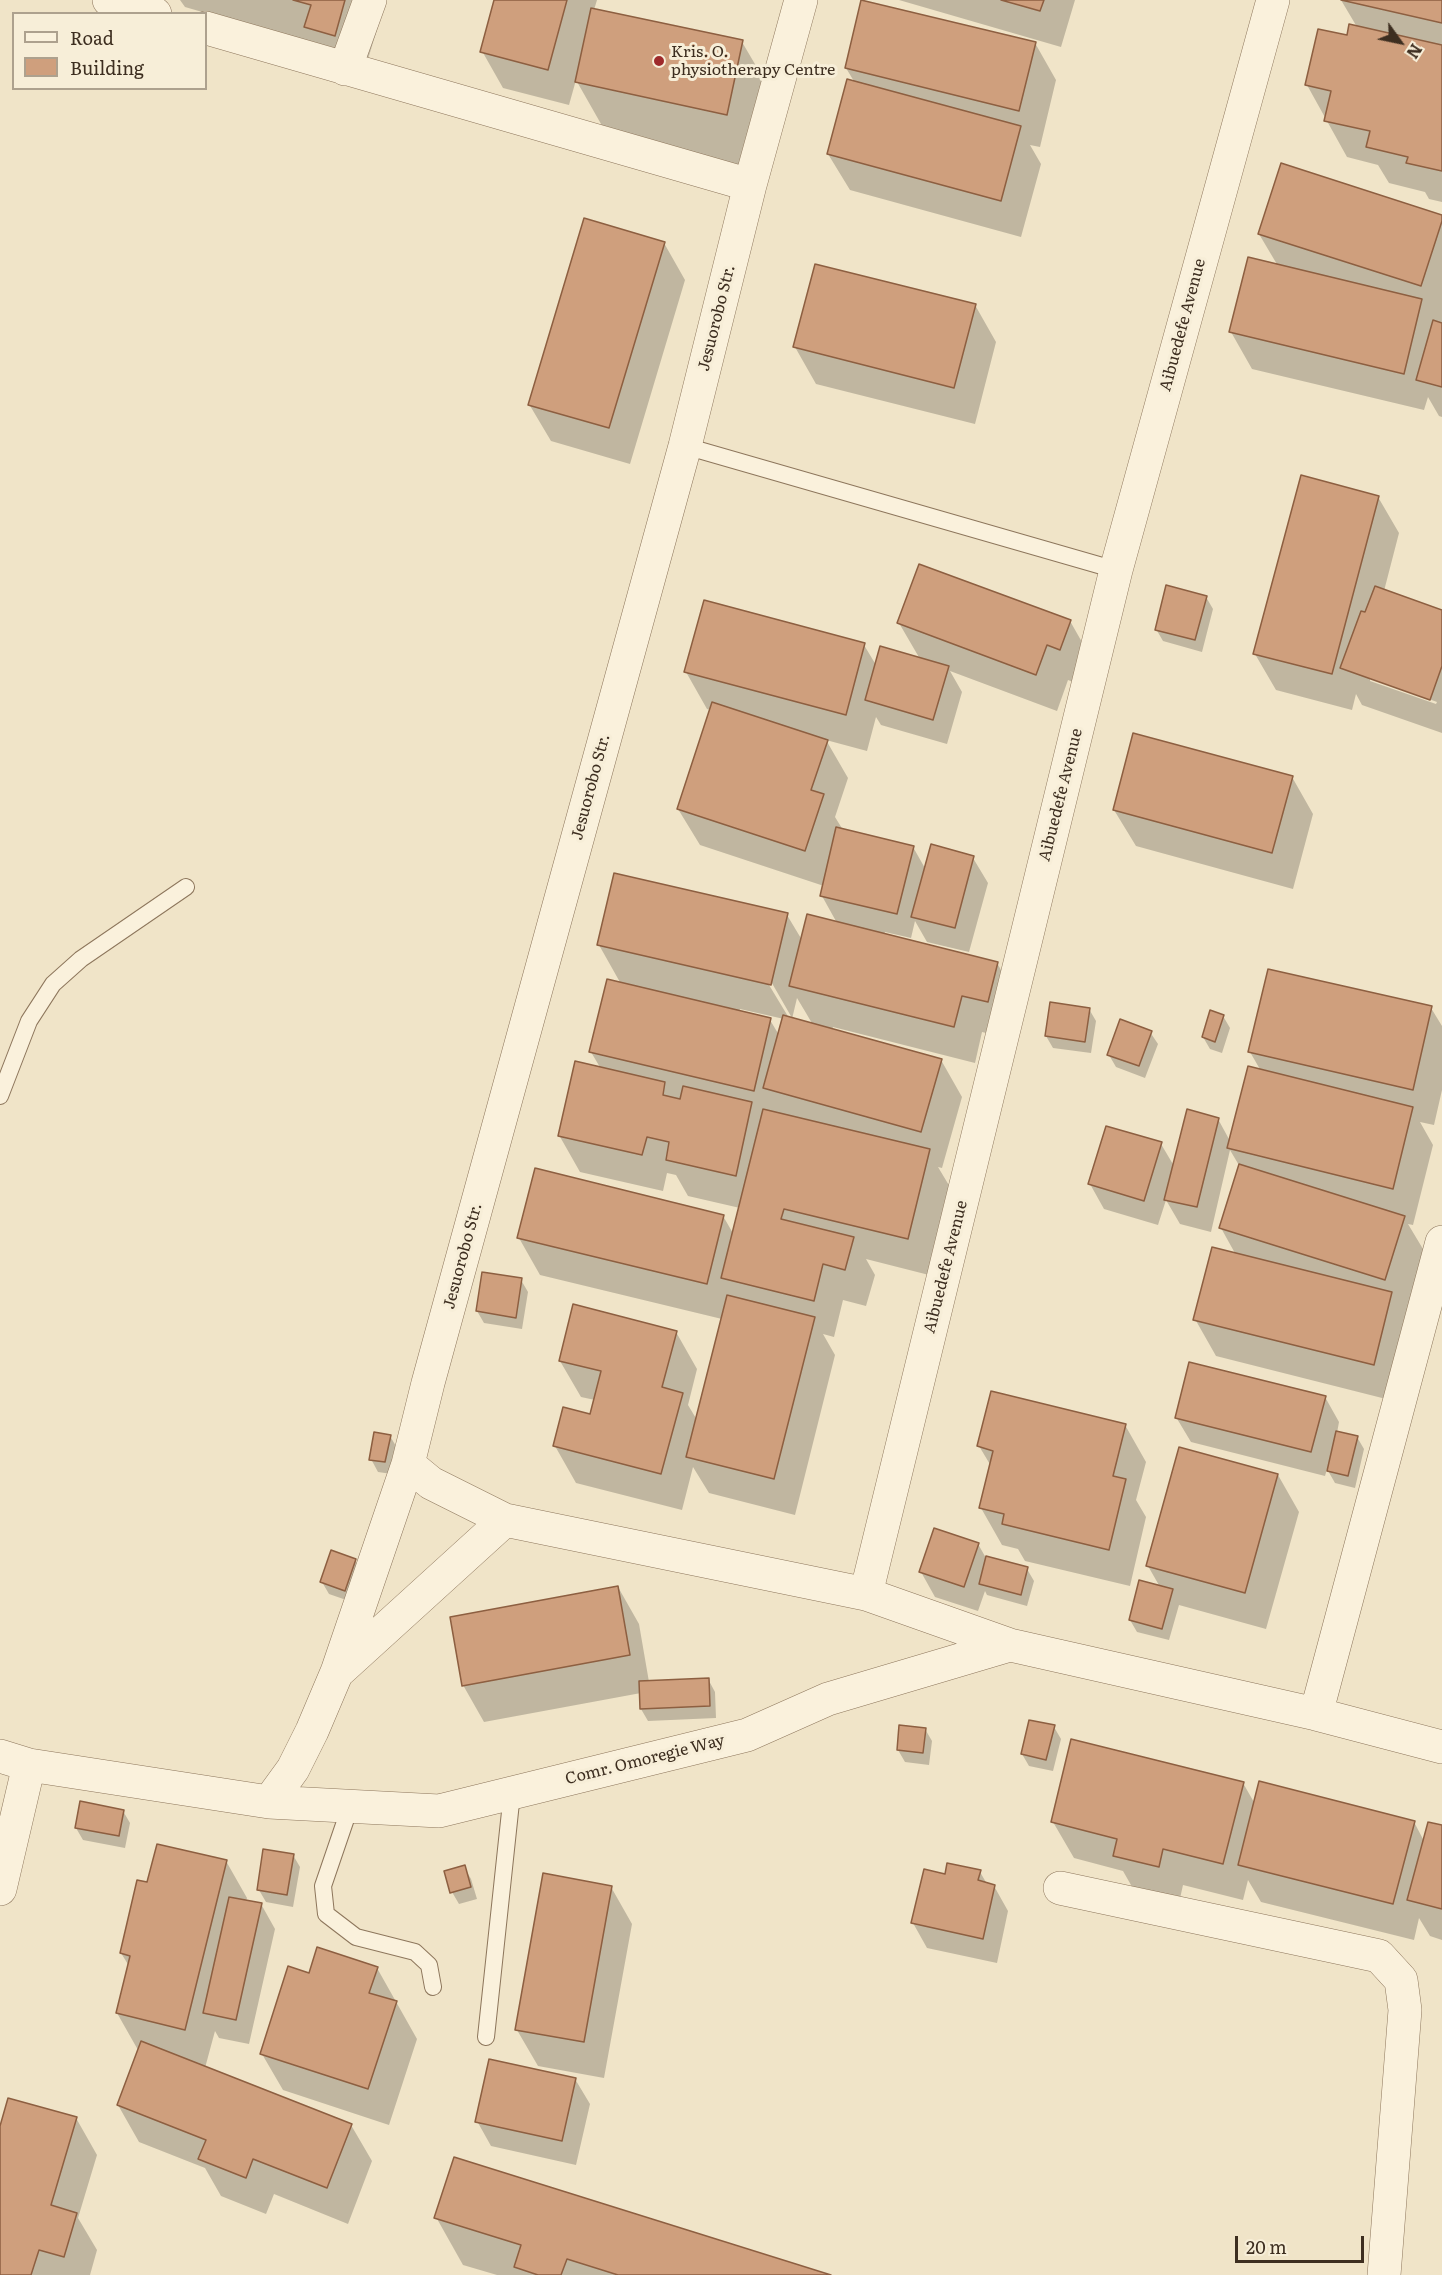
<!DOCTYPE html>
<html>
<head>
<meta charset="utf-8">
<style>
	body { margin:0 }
	#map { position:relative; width:1442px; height:2275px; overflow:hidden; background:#f0e4c8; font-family:Literata,serif }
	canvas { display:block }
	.legend { position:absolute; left:12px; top:12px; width:195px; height:78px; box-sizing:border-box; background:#f7eed8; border:2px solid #ada18e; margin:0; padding:8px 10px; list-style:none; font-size:18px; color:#3d2e20 }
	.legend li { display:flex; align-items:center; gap:12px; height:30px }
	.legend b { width:30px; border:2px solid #ada18e }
	.north { position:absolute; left:1370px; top:12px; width:60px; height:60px; -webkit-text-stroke:4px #f7eed8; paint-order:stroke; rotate:123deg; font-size:16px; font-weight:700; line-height:24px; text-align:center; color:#3d2e20 }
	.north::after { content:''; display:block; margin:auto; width:21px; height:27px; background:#3d2e20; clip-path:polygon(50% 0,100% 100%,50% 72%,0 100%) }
	.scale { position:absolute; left:1235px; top:2236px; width:129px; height:27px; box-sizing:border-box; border:3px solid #3d2e20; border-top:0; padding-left:8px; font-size:18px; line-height:21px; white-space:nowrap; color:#3d2e20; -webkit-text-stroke:4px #f7eed8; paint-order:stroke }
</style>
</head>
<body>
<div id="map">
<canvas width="1442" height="2275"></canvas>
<ul class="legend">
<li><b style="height:8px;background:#faf1dc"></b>Road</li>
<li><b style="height:16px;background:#cf9f7d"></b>Building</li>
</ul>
<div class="north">N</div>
<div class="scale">20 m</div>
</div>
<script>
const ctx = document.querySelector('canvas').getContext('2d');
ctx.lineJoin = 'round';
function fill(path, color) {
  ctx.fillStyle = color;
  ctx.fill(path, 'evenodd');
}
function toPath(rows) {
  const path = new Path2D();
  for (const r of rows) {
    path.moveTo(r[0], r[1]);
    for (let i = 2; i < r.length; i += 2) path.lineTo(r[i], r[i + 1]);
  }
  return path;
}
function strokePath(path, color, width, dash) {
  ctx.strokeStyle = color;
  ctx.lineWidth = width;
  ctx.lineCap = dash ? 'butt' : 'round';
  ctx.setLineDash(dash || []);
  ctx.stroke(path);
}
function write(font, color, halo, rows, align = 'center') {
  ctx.font = font + ' Literata,serif';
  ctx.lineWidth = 6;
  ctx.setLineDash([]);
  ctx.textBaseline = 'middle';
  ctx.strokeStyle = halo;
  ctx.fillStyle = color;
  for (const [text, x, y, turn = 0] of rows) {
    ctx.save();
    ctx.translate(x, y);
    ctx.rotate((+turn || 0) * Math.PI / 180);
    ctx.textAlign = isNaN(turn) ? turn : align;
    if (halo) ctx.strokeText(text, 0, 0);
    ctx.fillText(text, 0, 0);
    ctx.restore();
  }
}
fill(toPath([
	[180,0,377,0,383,10,361,82,316,45,185,7],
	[496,0,597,0,594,10,742,42,779,105,763,178,613,145,576,80,569,105,503,88,482,51],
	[899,0,1075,0,1061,47],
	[1341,0,1442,0,1442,202,1429,199,1425,192,1389,183,1378,165,1347,157,1307,85,1357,27],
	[1035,43,1056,80,1040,147,1030,145,1041,164,1021,237,850,190,828,154,855,83,846,68],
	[1442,217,1442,417,1439,416,1428,397,1424,410,1252,369,1231,332,1278,266,1259,234],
	[664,243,685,280,630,464,551,441,529,404],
	[975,305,996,342,975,424,816,384,795,347],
	[1378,497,1399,533,1384,591,1442,612,1442,733,1362,705,1356,694,1352,710,1276,690,1255,654],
	[1370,677,1437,702,1436,704,1370,681],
	[1206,597,1213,609,1202,652,1163,641,1156,629],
	[1070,621,1091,658,1081,685,1068,680,1057,711,950,671,962,692,947,744,881,725,876,717,867,751,826,740,848,778,835,817,843,830,913,847,926,870,973,858,988,883,969,952,927,942,915,921,911,938,885,932,884,935,997,963,1018,1000,1009,1038,982,1032,975,1063,833,1027,832,1030,941,1060,962,1097,942,1168,938,1167,950,1187,929,1275,866,1259,875,1275,866,1306,843,1300,834,1337,823,1334,835,1355,795,1515,709,1493,693,1467,682,1510,576,1483,555,1446,591,1416,595,1400,581,1397,560,1361,676,1332,697,1369,688,1405,697,1420,722,1319,540,1275,519,1238,723,1216,734,1235,740,1208,688,1196,676,1175,667,1173,663,1191,580,1172,559,1135,601,1069,591,1052,621,984,599,945,787,915,802,940,837,923,822,896,824,886,700,845,678,809,711,710,707,709,686,672,864,645,876,665,920,659,899,623],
	[769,978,792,1018,789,1018,766,980],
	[797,998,806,1013,813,1025,792,1019],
	[740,1009,784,1019,779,1035,770,1020,739,1012],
	[1292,777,1313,814,1293,889,1136,846,1114,810],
	[1431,1008,1442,1026,1442,1090,1434,1125,1420,1122,1433,1145,1413,1225,1408,1224,1426,1254,1394,1401,1216,1356,1195,1319,1236,1255,1221,1228,1240,1167,1230,1150,1211,1232,1180,1224,1166,1200,1158,1225,1104,1209,1090,1184,1161,1144,1174,1166,1218,1119,1230,1141,1261,1071,1250,1052],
	[1089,1009,1096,1021,1091,1053,1053,1048,1046,1036],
	[1223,1016,1230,1028,1222,1053,1210,1049,1203,1037],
	[1150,1032,1158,1044,1145,1078,1116,1067,1109,1055],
	[521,1280,528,1292,522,1329,484,1323,477,1311],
	[1325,1397,1339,1422,1337,1433,1357,1437,1364,1449,1355,1488,1335,1483,1327,1469,1325,1476,1191,1442,1176,1417],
	[1125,1425,1146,1462,1136,1500,1146,1517,1130,1586,1025,1561,1018,1549,1002,1545,981,1508,991,1466,979,1446],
	[390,1436,397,1448,392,1474,378,1472,371,1459],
	[1278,1475,1299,1512,1266,1629,1179,1605,1169,1640,1137,1632,1130,1620,1160,1587,1148,1566],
	[978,1544,986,1558,1027,1569,1034,1581,1027,1606,987,1595,985,1591,978,1611,935,1597,921,1572],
	[355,1561,362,1573,352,1602,329,1594,322,1582],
	[618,1587,639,1624,649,1682,708,1679,715,1692,716,1718,648,1721,641,1709,641,1693,484,1722,463,1685],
	[1054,1727,1061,1739,1053,1771,1029,1766,1022,1754],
	[925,1729,932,1741,929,1765,905,1762,898,1750],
	[1243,1783,1255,1804,1414,1822,1424,1841,1442,1827,1442,1940,1430,1936,1419,1918,1414,1940,1261,1902,1248,1880,1243,1900,1183,1885,1179,1903,1135,1892,1123,1871,1074,1858,1053,1822],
	[123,1811,130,1823,125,1848,83,1840,76,1828],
	[293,1855,300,1867,293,1907,266,1902,259,1890],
	[226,1861,247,1898,246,1901,261,1904,275,1929,249,2044,219,2038,215,2031,205,2068,351,2125,372,2161,348,2224,274,2194,266,2214,221,2196,205,2168,139,2142,118,2105,138,2050,117,2013,129,1966,121,1953,148,1884],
	[464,1867,471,1879,477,1899,459,1904,452,1892],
	[980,1872,987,1884,994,1886,1008,1911,997,1963,927,1948,913,1923,947,1875],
	[611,1887,632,1924,604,2078,538,2066,517,2030],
	[377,1968,417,2039,389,2125,283,2090,262,2054,310,1975],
	[575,2079,590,2104,576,2165,491,2146,477,2121],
	[76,2118,97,2155,78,2218,97,2250,90,2275,0,2275,0,2131],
	[436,2217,826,2275,497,2275,463,2265]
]), '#0003');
const building = toPath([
	[293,0,345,0,335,36,304,27,311,5,293,0],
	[494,0,567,0,548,70,480,52,494,0],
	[861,0,1036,42,1019,111,845,68,861,0],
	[1001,0,1044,0,1040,11,1001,0],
	[1341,0,1442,0,1442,23,1341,0],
	[591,8,743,40,727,115,575,82,591,8],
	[1349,24,1442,45,1442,171,1406,163,1408,157,1366,147,1370,131,1324,121,1331,91,1305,85,1318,29,1347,35,1349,24],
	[847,79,1021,126,1001,201,827,154,847,79],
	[1281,163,1442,215,1442,221,1421,286,1258,234,1281,163],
	[584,218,665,242,609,428,528,405,584,218],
	[1248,257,1422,299,1404,374,1229,332,1248,257],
	[815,264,976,304,954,388,793,347,815,264],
	[1433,320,1442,323,1442,387,1416,380,1433,320],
	[1301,475,1379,496,1332,674,1253,654,1301,475],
	[919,564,1071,620,1060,650,1047,645,1036,675,897,623,919,564],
	[1166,585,1207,596,1195,640,1155,630,1166,585],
	[1375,586,1442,610,1442,666,1430,700,1340,668,1361,611,1365,612,1375,586],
	[704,600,865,643,846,715,684,672,704,600],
	[880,646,949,666,933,720,865,700,880,646],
	[712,702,828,740,811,790,824,794,805,851,677,809,712,702],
	[1133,733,1293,776,1272,853,1113,810,1133,733],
	[836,827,914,846,897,914,820,896,836,827],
	[931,844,974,856,955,928,911,917,931,844],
	[614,873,788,913,771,985,597,945,614,873],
	[807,914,998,962,988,1002,962,996,954,1027,789,986,807,914],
	[1268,969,1432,1006,1413,1090,1248,1052,1268,969],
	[607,979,771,1018,754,1091,589,1052,607,979],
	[1050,1002,1090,1008,1085,1042,1045,1036,1050,1002],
	[1210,1010,1224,1015,1215,1042,1202,1037,1210,1010],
	[783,1015,942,1059,921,1132,763,1088,783,1015],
	[1120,1019,1152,1031,1139,1066,1107,1055,1120,1019],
	[575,1061,665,1082,663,1095,680,1099,683,1086,752,1102,736,1176,666,1160,669,1142,647,1137,642,1155,558,1136,575,1061],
	[1248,1066,1413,1107,1393,1189,1227,1148,1248,1066],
	[763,1109,930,1149,908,1239,784,1209,781,1219,854,1237,845,1270,823,1264,814,1301,721,1278,763,1109],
	[1187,1109,1219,1118,1197,1207,1164,1200,1187,1109],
	[1106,1126,1162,1142,1144,1201,1088,1184,1106,1126],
	[1239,1164,1405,1216,1385,1280,1219,1228,1239,1164],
	[535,1168,724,1215,707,1284,517,1238,535,1168],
	[1212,1247,1392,1292,1374,1365,1193,1320,1212,1247],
	[482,1272,522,1278,516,1318,476,1311,482,1272],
	[727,1295,815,1317,774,1479,686,1457,727,1295],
	[573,1304,677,1331,662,1387,683,1393,661,1474,553,1446,563,1407,590,1414,601,1371,559,1361,573,1304],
	[1189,1362,1326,1396,1311,1452,1175,1418,1189,1362],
	[991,1391,1126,1424,1113,1476,1126,1479,1109,1550,1002,1524,1004,1514,979,1508,993,1451,977,1446,991,1391],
	[1336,1431,1358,1436,1348,1476,1327,1471,1336,1431],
	[374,1432,391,1435,385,1462,369,1460,374,1432],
	[1179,1447,1278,1474,1245,1593,1146,1566,1179,1447],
	[934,1528,979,1543,964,1587,919,1572,934,1528],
	[331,1550,356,1559,345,1591,320,1582,331,1550],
	[986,1556,1028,1567,1021,1595,979,1584,986,1556],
	[1139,1580,1173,1589,1162,1629,1129,1620,1139,1580],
	[618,1586,630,1655,462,1686,450,1617,618,1586],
	[709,1678,710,1706,640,1709,639,1681,709,1678],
	[1029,1720,1055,1725,1046,1760,1021,1754,1029,1720],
	[899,1725,926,1728,923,1753,897,1750,899,1725],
	[1071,1739,1244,1782,1223,1864,1163,1849,1159,1867,1113,1856,1117,1839,1051,1822,1071,1739],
	[1259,1781,1415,1821,1393,1904,1238,1865,1259,1781],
	[80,1801,124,1810,119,1836,75,1828,80,1801],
	[1428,1822,1442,1825,1442,1909,1407,1900,1428,1822],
	[157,1844,227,1860,185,2030,116,2013,130,1956,120,1953,137,1880,147,1882,157,1844],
	[263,1849,294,1854,287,1895,257,1890,263,1849],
	[947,1863,981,1870,978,1880,995,1885,983,1939,911,1923,924,1869,945,1874,947,1863],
	[465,1865,471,1887,450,1893,444,1871,465,1865],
	[543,1873,612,1886,584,2042,515,2030,543,1873],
	[229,1897,262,1903,236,2020,203,2013,229,1897],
	[317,1947,378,1967,369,1993,397,2001,368,2089,260,2054,288,1966,309,1973,317,1947],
	[141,2041,352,2124,327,2188,253,2159,246,2178,198,2159,206,2140,117,2105,141,2041],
	[489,2059,576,2078,562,2141,475,2122,489,2059],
	[8,2098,77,2117,51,2205,77,2213,64,2257,39,2250,31,2275,0,2275,0,2126,8,2098],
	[454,2157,831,2275,618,2275,567,2259,561,2275,538,2275,514,2267,521,2245,434,2218,454,2157]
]);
fill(building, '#cf9f7d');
strokePath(building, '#8d5f41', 1.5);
const service = toPath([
	[685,446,1116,570],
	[0,1096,29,1021,53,984,81,959,186,887],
	[350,1807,323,1886,326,1914,356,1937,415,1952,429,1965,433,1987],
	[486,2037,512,1793]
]);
const minor = toPath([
	[109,0,155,14],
	[206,28,750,185],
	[345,69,370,0],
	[408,1464,431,1483,505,1520,866,1594,1010,1645,1316,1714,1442,1747],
	[866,1594,1116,570,1273,0],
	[340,1670,505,1520],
	[1316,1714,1442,1242],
	[0,1756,29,1765,269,1802,439,1811,747,1735,828,1699,1010,1645],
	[269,1802,293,1769,312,1731,337,1672,408,1464,428,1383,685,446,750,185,801,0],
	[1060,1888,1379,1956,1401,1980,1405,2010,1384,2275],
	[0,1889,29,1765]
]);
strokePath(service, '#8d765c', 18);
strokePath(minor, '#8d765c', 34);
strokePath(service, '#faf1dc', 16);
strokePath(minor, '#faf1dc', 33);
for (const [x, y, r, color] of [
	[659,61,6,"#9e2a2b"]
]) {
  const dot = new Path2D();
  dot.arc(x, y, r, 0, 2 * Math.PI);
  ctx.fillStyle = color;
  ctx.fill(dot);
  strokePath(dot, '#f7eed8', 2);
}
write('16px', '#3d2e20', '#f7eed8', [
	["Kris. O.",671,52],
	["physiotherapy Centre",671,70]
], 'left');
write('16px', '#3d2e20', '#f7eed8', [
	["Jesuorobo Str.",717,318,-76],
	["Aibuedefe Avenue",1183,325,-75],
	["Jesuorobo Str.",591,787,-75],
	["Aibuedefe Avenue",1061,795,-76],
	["Jesuorobo Str.",463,1256,-75],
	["Aibuedefe Avenue",946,1267,-76],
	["Comr. Omoregie Way",645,1760,-14]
]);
</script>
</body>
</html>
